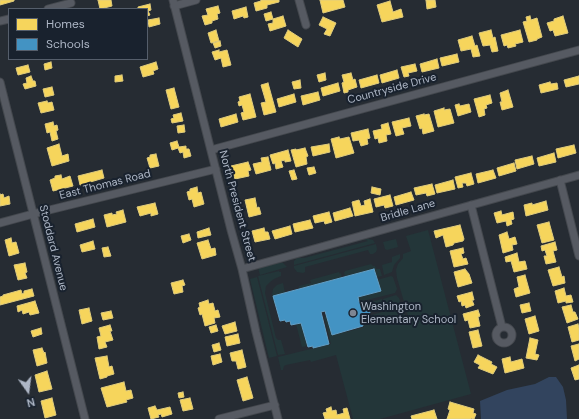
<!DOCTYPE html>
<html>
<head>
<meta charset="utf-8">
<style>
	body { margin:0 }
	#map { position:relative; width:579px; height:419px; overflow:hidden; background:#262c33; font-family:"DM Sans",sans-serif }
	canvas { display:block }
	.legend { position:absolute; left:8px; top:8px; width:140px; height:52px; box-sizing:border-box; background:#19222e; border:1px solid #555e6b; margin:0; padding:5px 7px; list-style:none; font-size:12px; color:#aeb7c6 }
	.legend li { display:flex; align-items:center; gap:8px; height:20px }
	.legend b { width:20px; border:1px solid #555e6b }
	.north { position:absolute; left:8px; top:371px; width:40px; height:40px; -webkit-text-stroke:3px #19222e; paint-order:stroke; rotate:166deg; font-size:11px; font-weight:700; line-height:16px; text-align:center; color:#aeb7c6 }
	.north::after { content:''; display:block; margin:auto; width:14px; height:18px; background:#aeb7c6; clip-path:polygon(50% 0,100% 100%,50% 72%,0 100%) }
</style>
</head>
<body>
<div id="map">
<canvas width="579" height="419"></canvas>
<ul class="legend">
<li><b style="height:11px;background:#f6d55c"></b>Homes</li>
<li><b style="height:11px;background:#4393c3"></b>Schools</li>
</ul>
<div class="north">N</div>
</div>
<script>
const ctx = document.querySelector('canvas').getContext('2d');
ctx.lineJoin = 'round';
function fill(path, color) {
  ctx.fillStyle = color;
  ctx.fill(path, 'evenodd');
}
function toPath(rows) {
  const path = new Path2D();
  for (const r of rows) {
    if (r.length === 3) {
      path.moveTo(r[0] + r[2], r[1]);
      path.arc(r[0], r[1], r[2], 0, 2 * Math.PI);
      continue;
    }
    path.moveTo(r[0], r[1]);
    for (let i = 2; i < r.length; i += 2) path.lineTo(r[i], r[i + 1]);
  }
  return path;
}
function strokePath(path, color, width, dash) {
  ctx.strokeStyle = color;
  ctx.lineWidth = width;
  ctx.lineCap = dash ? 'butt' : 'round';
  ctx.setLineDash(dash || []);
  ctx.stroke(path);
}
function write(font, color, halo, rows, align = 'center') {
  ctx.font = font + ' "DM Sans",sans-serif';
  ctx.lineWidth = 4;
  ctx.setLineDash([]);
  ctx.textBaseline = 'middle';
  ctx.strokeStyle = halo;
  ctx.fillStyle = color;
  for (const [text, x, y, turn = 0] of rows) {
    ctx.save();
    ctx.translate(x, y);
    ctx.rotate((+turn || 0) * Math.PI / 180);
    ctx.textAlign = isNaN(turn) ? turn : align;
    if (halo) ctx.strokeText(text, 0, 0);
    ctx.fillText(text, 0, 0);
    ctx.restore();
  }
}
fill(toPath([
	[428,230,471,394,380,419,353,419,336,355,311,362,310,360,286,365,284,366,283,370,281,370,278,357,331,344,324,317,327,316,332,335,350,331,364,327,362,319,368,317,372,315,399,307,403,309,406,320,409,319,397,278,396,270,398,264,403,258,403,254,411,251,406,236],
	[364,239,369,239,373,240,375,243,294,265,294,261,297,258,304,258,368,241],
	[396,239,398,247,387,250,385,249,383,242],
	[376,244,377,249,376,252,373,254,370,254,368,250,305,267,305,272,303,273,297,272,294,268,294,266],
	[400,254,400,258,394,265,392,272,384,275,382,265,392,262,392,257],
	[279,263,283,263,287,267,260,275,258,268],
	[371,264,373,266,375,266,376,269,380,269,382,276,377,277,374,269,345,277,344,272,345,272,345,271],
	[279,271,279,272,281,272,281,276,274,279,270,282,266,286,265,293,276,338,278,340,281,340,285,354,278,355,258,276],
	[339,272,340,274,341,273,342,278,300,289,299,286,311,283,310,280],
	[391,276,393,277,397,289,395,293,359,302,358,297,380,291,377,280],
	[257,277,277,356,269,358,250,279],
	[283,283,285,293,276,304,274,304,272,295,273,289,277,285],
	[396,295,399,298,400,301,398,305,385,308,383,299],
	[382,299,384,308,369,312,367,303],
	[301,323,307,346,302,347,296,324]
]), '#233639');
fill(toPath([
	[549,377,556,377,563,387,566,400,567,419,481,419,480,401,507,390,535,384]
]), '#32445e');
const homes = toPath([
	[0,0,14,0,14,1,0,5,0,0],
	[98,0,111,0,112,6,100,9,98,0],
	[261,0,279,0,279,2,267,5,267,8,256,11,254,3,261,1,261,0],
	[320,0,343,0,345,7,323,13,320,0],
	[426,0,435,0,436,7,427,9,426,0],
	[390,1,393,12,401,9,403,17,382,22,377,5,390,1],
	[150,4,151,10,148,11,150,15,147,16,147,9,138,9,138,7,150,4],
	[218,6,220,13,217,14,218,19,212,21,212,23,205,25,202,16,208,15,206,9,218,6],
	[246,7,248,17,244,18,243,16,234,19,232,11,246,7],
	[271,12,273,19,266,21,264,14,271,12],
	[283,16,286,26,270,31,268,24,273,23,273,19,283,16],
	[530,16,531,20,537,18,542,37,537,39,537,40,529,42,523,22,527,21,526,17,530,16],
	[563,16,568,33,555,36,553,30,550,31,547,23,554,21,554,19,563,16],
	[323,17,336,23,330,36,324,34,327,29,319,25,323,17],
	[159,18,160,24,149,27,148,20,159,18],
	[216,30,219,41,211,43,208,33,216,30],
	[288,30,302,39,298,47,284,38,288,30],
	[491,30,493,38,495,37,498,51,492,52,490,45,483,46,479,33,491,30],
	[520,30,523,42,515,44,516,46,508,48,507,45,504,46,501,35,520,30],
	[472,36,475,46,477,45,480,56,473,57,471,49,461,51,458,40,472,36],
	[220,41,221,46,215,48,213,43,220,41],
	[219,50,219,52,227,50,231,65,223,67,221,58,215,60,212,52,219,50],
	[457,54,459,62,442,66,440,58,457,54],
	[437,59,439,68,422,72,420,64,437,59],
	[51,62,52,68,45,70,44,64,51,62],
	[156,62,158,69,153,71,154,74,143,77,140,67,156,62],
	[415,64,417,71,408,73,409,76,404,77,401,67,415,64],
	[28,65,30,72,18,75,16,68,28,65],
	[397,70,399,78,382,83,380,75,397,70],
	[325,73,326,80,319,82,317,75,325,73],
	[351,73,353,80,355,79,357,87,348,90,348,92,344,93,342,83,344,82,342,75,351,73],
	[122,75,123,81,115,82,115,76,122,75],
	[377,75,379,83,361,88,359,80,377,75],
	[31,76,33,81,35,81,36,86,25,89,23,84,27,83,26,78,31,76],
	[579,76,579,84,566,87,564,80,579,76],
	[300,80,301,88,294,89,292,82,300,80],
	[550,82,551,84,557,83,558,89,541,93,539,85,550,82],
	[268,83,276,112,264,115,261,103,266,102,261,85,268,83],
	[338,83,340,91,323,96,321,88,338,83],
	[52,87,54,95,45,97,43,89,52,87],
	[174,88,179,107,171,109,166,90,174,88],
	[508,90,513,107,502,110,500,102,502,102,500,93,508,90],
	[318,92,320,100,303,105,301,96,318,92],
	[250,94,256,117,243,120,241,113,244,112,242,105,239,106,238,102,240,101,239,97,250,94],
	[294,94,296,102,279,107,277,99,294,94],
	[490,95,492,103,486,105,487,108,484,109,485,115,479,117,474,99,490,95],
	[47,101,48,103,52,102,54,110,41,113,38,103,47,101],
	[459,104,460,106,469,104,471,112,458,116,455,105,459,104],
	[444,108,444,110,450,109,454,123,438,127,434,111,444,108],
	[181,113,183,121,172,123,171,119,174,118,173,115,181,113],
	[236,114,238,122,221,127,219,119,236,114],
	[424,114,424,115,429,114,434,131,423,134,422,128,420,129,416,116,424,114],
	[409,118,411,126,402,128,404,134,396,136,392,122,409,118],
	[53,122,54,126,57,125,58,130,56,131,58,139,52,141,50,132,47,133,45,124,53,122],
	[388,123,391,134,386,135,387,141,379,143,378,138,375,139,373,131,382,129,381,125,388,123],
	[184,125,185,132,178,133,177,126,184,125],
	[368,129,370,138,367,139,368,144,361,146,359,140,353,141,351,133,368,129],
	[339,137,340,139,349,137,354,153,336,158,331,139,339,137],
	[177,141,179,147,186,146,186,149,189,149,191,156,184,158,183,152,180,153,178,148,172,150,170,143,177,141],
	[59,144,62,156,68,154,69,161,52,166,47,148,59,144],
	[329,144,330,152,313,156,311,147,329,144],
	[574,145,576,153,558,158,556,149,574,145],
	[305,148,308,156,306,157,307,164,296,167,291,150,296,149,296,150,305,148],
	[288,150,291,161,285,162,285,160,281,161,283,167,276,169,275,163,273,164,270,155,288,150],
	[554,153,556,162,539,166,537,158,554,153],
	[156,154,159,166,150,168,147,158,150,157,150,155,156,154],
	[532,156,534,164,517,169,515,160,532,156],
	[268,157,271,170,256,174,253,164,262,162,261,158,268,157],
	[248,162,251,170,248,171,249,176,235,179,231,166,248,162],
	[514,163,516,171,499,176,497,168,514,163],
	[314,167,316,173,309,175,307,168,314,167],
	[102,170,104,178,80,185,78,176,102,170],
	[294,170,297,179,292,180,289,171,294,170],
	[493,170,496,178,478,183,476,174,493,170],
	[471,173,474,184,467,186,466,183,462,183,463,187,458,188,455,177,471,173],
	[61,175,62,179,70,176,73,186,53,191,50,180,55,178,55,176,61,175],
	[453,180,455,189,437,193,435,185,453,180],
	[432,184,435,194,427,196,426,193,416,195,414,188,432,184],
	[197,187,198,193,201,192,204,204,194,207,192,199,189,200,187,192,190,191,190,189,197,187],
	[372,187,381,189,380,195,371,193,372,187],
	[411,192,414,200,396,205,394,197,411,192],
	[0,194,0,195,3,194,4,198,9,196,10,204,0,206,0,194],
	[390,195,393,206,385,208,384,205,376,207,374,199,390,195],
	[255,198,257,208,259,207,261,214,249,217,245,200,255,198],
	[370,199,373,212,355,216,352,202,359,200,361,206,365,205,364,201,370,199],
	[546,201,548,210,526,216,524,205,532,203,532,205,546,201],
	[155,203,158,214,151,216,151,213,140,216,137,207,155,203],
	[350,208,353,216,335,221,333,213,350,208],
	[123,210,126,222,107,227,104,215,112,213,112,215,117,214,116,212,123,210],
	[501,211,502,215,513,212,514,219,511,220,512,224,507,226,506,221,497,223,494,213,501,211],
	[329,212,332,222,325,224,324,221,315,223,313,216,329,212],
	[93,219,95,227,77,232,75,224,93,219],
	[310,220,313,228,295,232,293,224,310,220],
	[549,222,554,240,542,243,537,225,549,222],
	[460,225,464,239,463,241,454,243,453,245,446,247,443,235,436,238,434,231,460,225],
	[290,226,292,234,275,239,272,231,290,226],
	[209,228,211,235,198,238,197,232,209,228],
	[264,228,265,232,268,232,270,239,255,242,252,231,264,228],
	[507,232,509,239,515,237,517,244,512,245,513,250,503,253,499,235,507,232],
	[189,234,191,240,183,243,181,236,189,234],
	[11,238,12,243,16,242,19,253,9,256,5,240,11,238],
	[208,240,211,249,215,248,216,255,202,259,197,243,208,240],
	[93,241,95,249,82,252,80,245,93,241],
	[555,242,557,250,553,251,556,262,546,264,544,256,547,256,545,250,542,251,541,246,555,242],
	[108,247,111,256,104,257,102,248,108,247],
	[463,248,464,253,461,254,463,259,466,258,468,264,454,267,450,251,463,248],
	[517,253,519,262,525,261,527,269,514,272,511,261,506,262,505,257,517,253],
	[25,263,27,272,25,273,27,278,18,280,14,265,25,263],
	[559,267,562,277,564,276,565,283,553,286,548,270,559,267],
	[465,269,469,274,472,283,458,287,454,272,465,269],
	[525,275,530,293,516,297,514,289,519,287,517,277,525,275],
	[183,280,185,285,182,286,183,292,174,294,171,283,183,280],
	[564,288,566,296,571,295,573,302,566,303,566,301,558,303,555,291,564,288],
	[32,289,34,296,0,305,0,297,3,296,3,295,21,290,22,294,24,293,24,291,32,289],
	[472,292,474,300,472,300,474,305,466,308,465,305,462,306,461,301,459,302,457,296,472,292],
	[208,300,209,304,213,303,215,311,218,310,220,317,214,318,215,323,205,326,202,314,200,315,198,308,200,307,199,303,208,300],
	[35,301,39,313,30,315,29,312,23,314,22,310,18,312,17,306,35,301],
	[529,303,531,311,522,313,520,305,529,303],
	[571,305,573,312,575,312,578,319,567,323,562,307,571,305],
	[89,308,92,321,82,324,79,310,89,308],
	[478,310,480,316,478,317,480,326,470,328,468,320,465,321,463,314,478,310],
	[111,311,113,318,103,320,101,313,111,311],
	[535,316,539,331,529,334,525,319,535,316],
	[235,322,237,331,225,334,222,326,235,322],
	[578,324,579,328,579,340,572,342,568,327,578,324],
	[110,325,112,331,110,331,113,340,105,342,107,347,99,349,97,337,101,336,99,328,110,325],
	[216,325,218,331,211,333,209,327,216,325],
	[41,328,42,334,33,337,31,331,41,328],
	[478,330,482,346,473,348,469,332,478,330],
	[238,334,240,343,227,346,225,337,238,334],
	[530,338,538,340,535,354,539,355,537,360,526,358,530,338],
	[219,343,221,350,214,352,212,345,219,343],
	[579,344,579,359,575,361,571,346,579,344],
	[42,348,44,353,45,352,47,363,37,366,33,350,42,348],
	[242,350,246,367,238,369,236,361,232,361,230,353,242,350],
	[220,354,222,362,213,365,211,356,220,354],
	[478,355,492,362,491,364,497,367,493,374,478,368,480,365,474,362,478,355],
	[107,356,109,367,112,366,114,374,107,376,107,377,100,379,95,358,107,356],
	[510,357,511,362,522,359,524,368,505,373,502,359,510,357],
	[579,365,579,379,575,380,571,368,579,365],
	[47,371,52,389,39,392,35,375,47,371],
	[247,377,253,398,243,401,237,380,247,377],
	[124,382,126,391,131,390,133,398,126,400,127,402,107,407,101,388,124,382],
	[183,392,184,397,179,398,178,393,183,392],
	[52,398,56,415,45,418,41,401,52,398],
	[190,398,193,409,183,411,180,400,190,398],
	[450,402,474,409,473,413,476,414,474,419,471,418,471,419,447,419,450,410,448,409,450,402],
	[155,406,157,410,170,407,172,414,162,417,161,414,158,415,159,417,151,419,148,408,155,406],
	[331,407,332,411,336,410,337,415,344,413,343,409,347,408,350,419,325,419,323,413,327,412,326,409,331,407],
	[434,410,437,419,412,419,411,416,434,410]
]);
fill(homes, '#f6d55c');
strokePath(homes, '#e0cc7c', 1);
const schools = toPath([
	[374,269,381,291,358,297,359,302,363,301,364,304,367,304,370,313,366,314,367,317,361,319,363,326,332,335,325,311,321,312,329,344,313,348,313,346,308,347,301,323,291,325,290,321,286,322,285,320,280,321,273,296,374,269]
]);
fill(schools, '#4393c3');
strokePath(schools, '#639ec4', 1);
const street = toPath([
	[173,0,231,230,242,269,256,332,278,419],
	[299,0,306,25],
	[174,6,196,0],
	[48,9,71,3],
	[0,21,9,19],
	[0,82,85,419],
	[211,150,579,50],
	[560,180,579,256],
	[471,205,502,327],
	[0,223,33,214,216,169],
	[242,269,579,175],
	[504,335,8],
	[219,419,275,405]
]);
strokePath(street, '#44484e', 9);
strokePath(street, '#565a62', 7);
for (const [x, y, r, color] of [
	[353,313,4,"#7e8693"]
]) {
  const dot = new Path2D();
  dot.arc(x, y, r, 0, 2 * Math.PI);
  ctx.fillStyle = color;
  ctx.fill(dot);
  strokePath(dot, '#19222e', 1.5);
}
write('11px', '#aeb7c6', '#19222e', [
	["Countryside Drive",392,89,-15],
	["East Thomas Road",105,185,-14],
	["North President Street",237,206,75],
	["Bridle Lane",408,211,-16],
	["Stoddard Avenue",53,248,76]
]);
write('11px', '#aeb7c6', '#19222e', [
	["Washington",361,307],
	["Elementary School",361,320]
], 'left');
</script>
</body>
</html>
